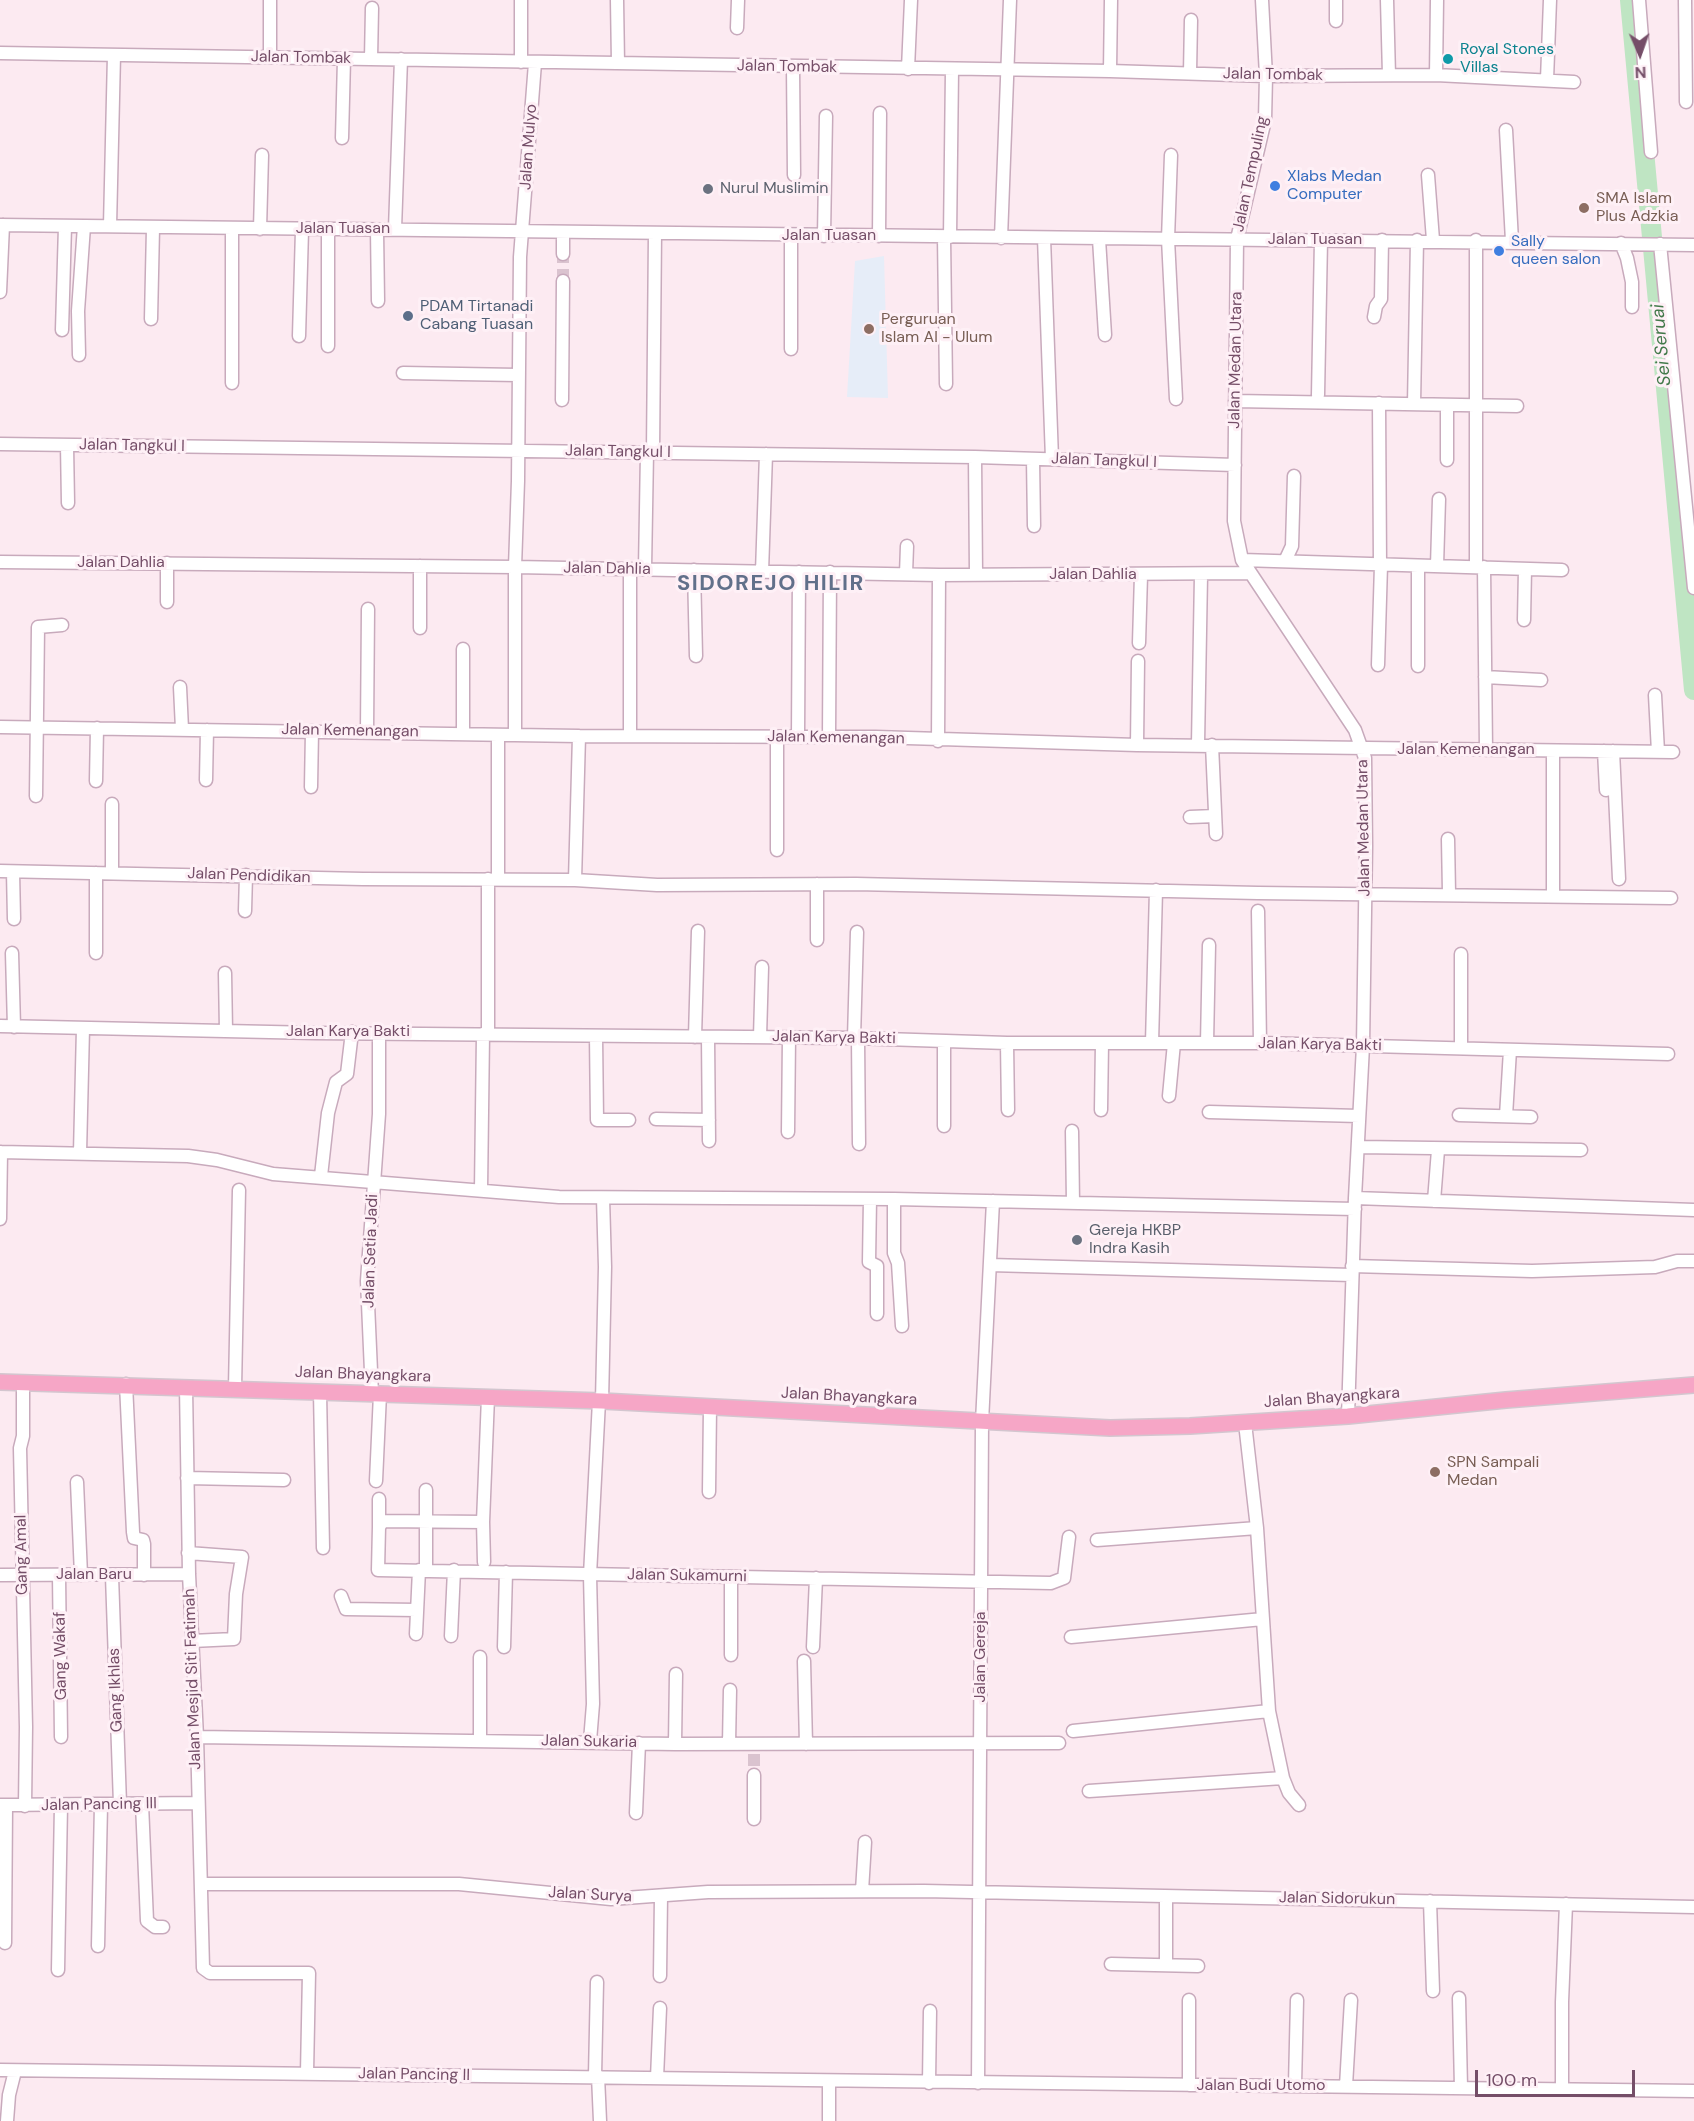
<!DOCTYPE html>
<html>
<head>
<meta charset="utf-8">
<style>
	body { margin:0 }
	#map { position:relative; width:1694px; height:2121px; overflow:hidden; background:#fceaf1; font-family:"DM Sans",sans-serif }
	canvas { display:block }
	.north { position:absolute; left:1610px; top:24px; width:60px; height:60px; -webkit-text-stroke:4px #fef0f6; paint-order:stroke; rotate:178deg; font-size:16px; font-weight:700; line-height:24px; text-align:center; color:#754e68 }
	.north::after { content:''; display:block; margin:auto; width:21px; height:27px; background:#754e68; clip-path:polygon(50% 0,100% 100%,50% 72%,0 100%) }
	.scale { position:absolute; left:1475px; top:2070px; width:160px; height:27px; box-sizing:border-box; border:3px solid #754e68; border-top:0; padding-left:8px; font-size:18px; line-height:21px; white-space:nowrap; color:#754e68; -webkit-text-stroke:4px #fef0f6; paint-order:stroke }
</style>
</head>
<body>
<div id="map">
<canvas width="1694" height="2121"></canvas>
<div class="north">N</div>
<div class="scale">100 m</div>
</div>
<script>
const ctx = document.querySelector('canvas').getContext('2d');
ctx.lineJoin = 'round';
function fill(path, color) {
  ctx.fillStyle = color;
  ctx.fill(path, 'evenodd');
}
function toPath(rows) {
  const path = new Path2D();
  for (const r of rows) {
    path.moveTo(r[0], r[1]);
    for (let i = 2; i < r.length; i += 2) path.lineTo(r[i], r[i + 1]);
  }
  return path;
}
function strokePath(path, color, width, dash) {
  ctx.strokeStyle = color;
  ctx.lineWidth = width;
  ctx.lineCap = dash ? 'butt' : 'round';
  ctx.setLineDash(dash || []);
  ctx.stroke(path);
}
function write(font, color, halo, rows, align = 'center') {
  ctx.font = font + ' "DM Sans",sans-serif';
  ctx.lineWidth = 6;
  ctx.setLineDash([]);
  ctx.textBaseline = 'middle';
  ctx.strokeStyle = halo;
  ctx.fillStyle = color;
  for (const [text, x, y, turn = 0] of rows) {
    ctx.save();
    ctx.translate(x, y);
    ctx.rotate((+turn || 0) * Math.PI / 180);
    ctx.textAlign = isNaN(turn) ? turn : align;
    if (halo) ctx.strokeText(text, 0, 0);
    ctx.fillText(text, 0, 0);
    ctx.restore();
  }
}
fill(toPath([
	[884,256,888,398,847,397,855,261]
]), '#e6edf8');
strokePath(toPath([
	[1630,0,1694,690]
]), '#bfe5c3', 20);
strokePath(toPath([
	[563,281,563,254],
	[754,1754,754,1775]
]), '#dac3cf', 12, [12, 6]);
const minor = toPath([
	[270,0,270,57],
	[521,0,521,62],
	[617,0,618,63],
	[1262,0,1266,76,1265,120,1237,239,1234,521,1242,560,1355,730,1365,758,1366,846,1363,1046,1355,1198,1348,1416],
	[1336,0,1336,21],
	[1387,0,1389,75],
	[1639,0,1651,152],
	[1685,0,1686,102],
	[737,28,738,0],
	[0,53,1110,71,1266,76,1436,75,1574,82],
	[371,59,372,8],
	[793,67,794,175],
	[908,69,911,0],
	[1110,71,1111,0],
	[1190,73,1191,20],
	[1436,75,1437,0],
	[1547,80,1550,0],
	[1506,130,1512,241],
	[342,138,344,59],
	[1171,155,1168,239,1176,399],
	[1428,175,1433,240],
	[0,225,1694,245],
	[110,226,114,55],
	[260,229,262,155],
	[395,229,401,59],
	[377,230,378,301],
	[824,236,826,116],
	[879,236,880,113],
	[944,237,946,384],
	[950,237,952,70],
	[1001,238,1010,0],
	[1044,238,1052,459],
	[1099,239,1105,335],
	[1476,240,1476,567],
	[1621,243,1627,258,1632,282,1632,307],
	[1660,244,1694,588],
	[563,254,563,232],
	[0,292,3,225],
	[1374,317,1376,306,1381,299,1382,240],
	[151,319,153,228],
	[62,330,65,226],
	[299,336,302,230],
	[328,346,328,230],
	[791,349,791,236],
	[79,355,78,311,84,226],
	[403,373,518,375],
	[232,383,232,228],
	[1318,395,1321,240],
	[562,400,563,281],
	[1235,401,1517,406],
	[1379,403,1380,565],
	[1414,404,1417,240],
	[0,444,975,457,1235,465],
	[67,445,68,503],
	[653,452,655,233],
	[975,457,976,574],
	[1033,459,1034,526],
	[1447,460,1447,406],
	[1242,560,1562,570],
	[1285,561,1292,546,1294,476],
	[0,562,515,567,939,575,1250,573],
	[167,563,167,602],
	[1437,566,1439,499],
	[1484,567,1486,750],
	[630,569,630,736],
	[645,569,647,452],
	[694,570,696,656],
	[762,572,766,454],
	[906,574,907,546],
	[1524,620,1525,569],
	[420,628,420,566],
	[1139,643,1141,575],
	[463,649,463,733],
	[1378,665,1381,565],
	[1418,666,1418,566],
	[1485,677,1541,680],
	[180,687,182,729],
	[1655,695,1658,752],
	[0,727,579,736,875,737,1137,745,1673,752],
	[367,731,368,609],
	[498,735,498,879],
	[515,735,515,567,518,481,520,257,535,63],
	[798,736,799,572],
	[777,737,777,850],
	[829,737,830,572],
	[938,741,939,575],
	[1198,744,1201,575],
	[1137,745,1138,661],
	[1212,745,1216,834],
	[1604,751,1606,790],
	[1613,751,1619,879],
	[206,780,207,730],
	[96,781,97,728],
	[311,787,312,731],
	[36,796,38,627,62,625],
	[112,804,112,873],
	[1190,817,1215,816],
	[1448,839,1449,893],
	[0,871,363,879,575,880,657,885,856,884,1258,893,1671,898],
	[13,872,14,919],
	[96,873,96,953],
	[575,880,579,736],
	[1553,895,1553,751],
	[245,911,246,875],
	[1258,911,1260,1043],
	[817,940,817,884],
	[12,953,14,1027],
	[225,973,226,1031],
	[0,1026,315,1033,854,1038,1007,1043,1260,1043,1668,1054],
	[488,1035,488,879],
	[596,1036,597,1120,629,1120],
	[695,1037,698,931],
	[708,1037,709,1141],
	[760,1037,762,967],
	[854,1038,857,932],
	[858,1038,859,1144],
	[944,1042,944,1126],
	[1007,1043,1008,1110],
	[1152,1043,1156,890],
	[1207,1043,1209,945],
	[1461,1048,1461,954],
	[1169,1096,1174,1043],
	[1101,1110,1102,1043],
	[1209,1112,1359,1116],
	[1459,1115,1531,1117],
	[1506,1116,1510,1050],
	[656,1119,709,1120],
	[1072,1131,1073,1203],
	[788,1132,789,1037],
	[1358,1147,1581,1150],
	[0,1152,188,1156,217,1160,273,1174,559,1197,894,1199,1355,1209],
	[80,1153,83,1028],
	[321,1176,328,1113,336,1082,347,1074,352,1032],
	[481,1190,483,1034],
	[1355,1198,1694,1210],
	[870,1199,869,1262,877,1266,877,1314],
	[894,1199,894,1253,898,1263,902,1326],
	[1434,1201,1438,1150],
	[0,1219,1,1152],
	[990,1265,1352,1275],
	[1352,1266,1532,1271,1655,1267,1677,1261,1694,1261],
	[23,1383,23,1436,20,1448,26,1727,25,1806],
	[126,1384,133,1532,134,1538,143,1540,144,1544,144,1575],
	[186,1387,189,1574,197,1737,203,1968,210,1973,309,1973,307,2073],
	[235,1388,239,1190],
	[320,1392,323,1548],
	[372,1394,367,1281,379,1114,379,1032],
	[602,1401,605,1267,603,1198],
	[187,1478,284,1480],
	[376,1481,380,1394],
	[77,1482,81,1575],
	[426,1490,426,1570],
	[709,1492,710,1407],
	[483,1522,383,1521,379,1527,378,1570,1051,1583,1064,1578,1069,1537],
	[379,1527,379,1499],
	[1097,1540,1257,1528],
	[188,1553,242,1557,236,1594,234,1639,192,1641],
	[484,1562,483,1522,488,1397],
	[0,1575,189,1574],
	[59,1575,61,1737],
	[112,1576,120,1804],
	[731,1577,731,1655],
	[341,1596,346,1609,417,1610],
	[416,1634,419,1570],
	[451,1636,454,1570],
	[1071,1637,1263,1619],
	[504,1647,506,1572],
	[813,1647,816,1578],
	[804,1661,806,1744],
	[1073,1731,1269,1711],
	[197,1737,675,1744,1059,1743],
	[480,1741,480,1657],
	[590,1741,593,1704,590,1575,599,1401],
	[675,1744,676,1674],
	[729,1744,730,1690],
	[1283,1778,1289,1793,1299,1805],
	[1089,1791,1283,1778,1269,1711,1257,1528,1245,1423],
	[142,1804,147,1921,155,1927,163,1927],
	[0,1805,198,1803],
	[636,1813,639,1743],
	[754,1819,754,1775],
	[201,1884,459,1884,611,1899,708,1892,924,1891,1694,1907],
	[862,1891,865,1842],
	[1430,1901,1433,1991],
	[5,1943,6,1806],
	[98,1946,101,1805],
	[1111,1964,1198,1966],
	[1166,1965,1166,1897],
	[58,1970,61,1805],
	[660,1976,661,1896],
	[1459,1998,1461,2088],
	[0,2070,1694,2091],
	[595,2076,597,1982],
	[598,2076,600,2121],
	[657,2078,660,2008],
	[929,2083,930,2011],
	[978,2083,982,1422,993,1201],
	[1189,2085,1189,2000],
	[1295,2085,1297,2000],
	[1346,2086,1351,2000],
	[1562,2089,1562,2002,1566,1904],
	[7,2121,9,2095,15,2071],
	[829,2121,829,2081]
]);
const major = toPath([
	[0,1382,602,1401,1110,1428,1190,1426,1348,1416,1506,1400,1694,1385]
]);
strokePath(minor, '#c8aabc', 15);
strokePath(major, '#d3c6cf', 18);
strokePath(minor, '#fff', 12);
strokePath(major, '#f6a6c6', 15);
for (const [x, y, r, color] of [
	[1448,59,6,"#0f9aa8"],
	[1275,186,6,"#3f7fe0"],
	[708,189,6,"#6b7280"],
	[1584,208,6,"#8d6e63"],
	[1499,251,6,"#3f7fe0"],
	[408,316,6,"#5c6f8a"],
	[869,329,6,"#8d6e63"],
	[1077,1240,6,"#6b7280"],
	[1435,1472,6,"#8d6e63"]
]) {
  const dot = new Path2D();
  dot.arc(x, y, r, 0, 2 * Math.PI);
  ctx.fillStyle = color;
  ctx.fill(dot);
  strokePath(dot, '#fef0f6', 2);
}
write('16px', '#0d838f', '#fef0f6', [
	["Royal Stones",1460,50],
	["Villas",1460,68]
], 'left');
write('16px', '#754e68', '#fef0f6', [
	["Jalan Tombak",301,58,1],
	["Jalan Tombak",787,67,1],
	["Jalan Tombak",1273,75,1],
	["Jalan Mulyo",529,147,-86],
	["Jalan Tempuling",1251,174,-78],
	["Jalan Tuasan",343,229],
	["Jalan Tuasan",829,236],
	["Jalan Tuasan",1315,240],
	["Jalan Medan Utara",1236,360,-89],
	["Jalan Tangkul I",132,446,1],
	["Jalan Tangkul I",618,452,1],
	["Jalan Tangkul I",1104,461,2],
	["Jalan Dahlia",121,563],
	["Jalan Dahlia",607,569,1],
	["Jalan Dahlia",1093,575],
	["Jalan Kemenangan",350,731,1],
	["Jalan Kemenangan",836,738,1],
	["Jalan Kemenangan",1466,750],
	["Jalan Medan Utara",1364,828,-91],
	["Jalan Pendidikan",249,876,2],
	["Jalan Karya Bakti",348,1032],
	["Jalan Karya Bakti",834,1038,1],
	["Jalan Karya Bakti",1320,1045,1],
	["Jalan Setia Jadi",371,1251,-88],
	["Jalan Bhayangkara",363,1375,2],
	["Jalan Bhayangkara",849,1397,3],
	["Jalan Bhayangkara",1332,1398,-4],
	["Gang Amal",22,1555,-91],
	["Jalan Baru",94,1575],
	["Jalan Sukamurni",687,1576,1],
	["Gang Wakaf",61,1656,-91],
	["Jalan Gereja",981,1657,-90],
	["Jalan Mesjid Siti Fatimah",193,1679,-92],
	["Gang Ikhlas",116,1690,-92],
	["Jalan Sukaria",589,1742,1],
	["Jalan Pancing III",99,1805,-1],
	["Jalan Surya",590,1895,3],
	["Jalan Sidorukun",1337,1899,1],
	["Jalan Pancing II",414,2075,1],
	["Jalan Budi Utomo",1261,2086]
]);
write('16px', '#366cbe', '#fef0f6', [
	["Xlabs Medan",1287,177],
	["Computer",1287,195],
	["Sally",1511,242],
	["queen salon",1511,260]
], 'left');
write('16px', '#5b616d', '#fef0f6', [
	["Nurul Muslimin",720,189],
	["Gereja HKBP",1089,1231],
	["Indra Kasih",1089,1249]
], 'left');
write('16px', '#785e54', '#fef0f6', [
	["SMA Islam",1596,199],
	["Plus Adzkia",1596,217],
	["Perguruan",881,320],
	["Islam Al - Ulum",881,338],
	["SPN Sampali",1447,1463],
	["Medan",1447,1481]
], 'left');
write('16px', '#4e5e75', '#fef0f6', [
	["PDAM Tirtanadi",420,307],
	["Cabang Tuasan",420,325]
], 'left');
write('italic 18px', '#42794a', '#fef0f6', [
	["Sei Seruai",1662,345,-95]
]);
ctx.letterSpacing = '1.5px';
write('bold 22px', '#61708a', '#fef0f6', [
	["SIDOREJO HILIR",771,584]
]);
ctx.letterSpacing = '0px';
</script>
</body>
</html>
